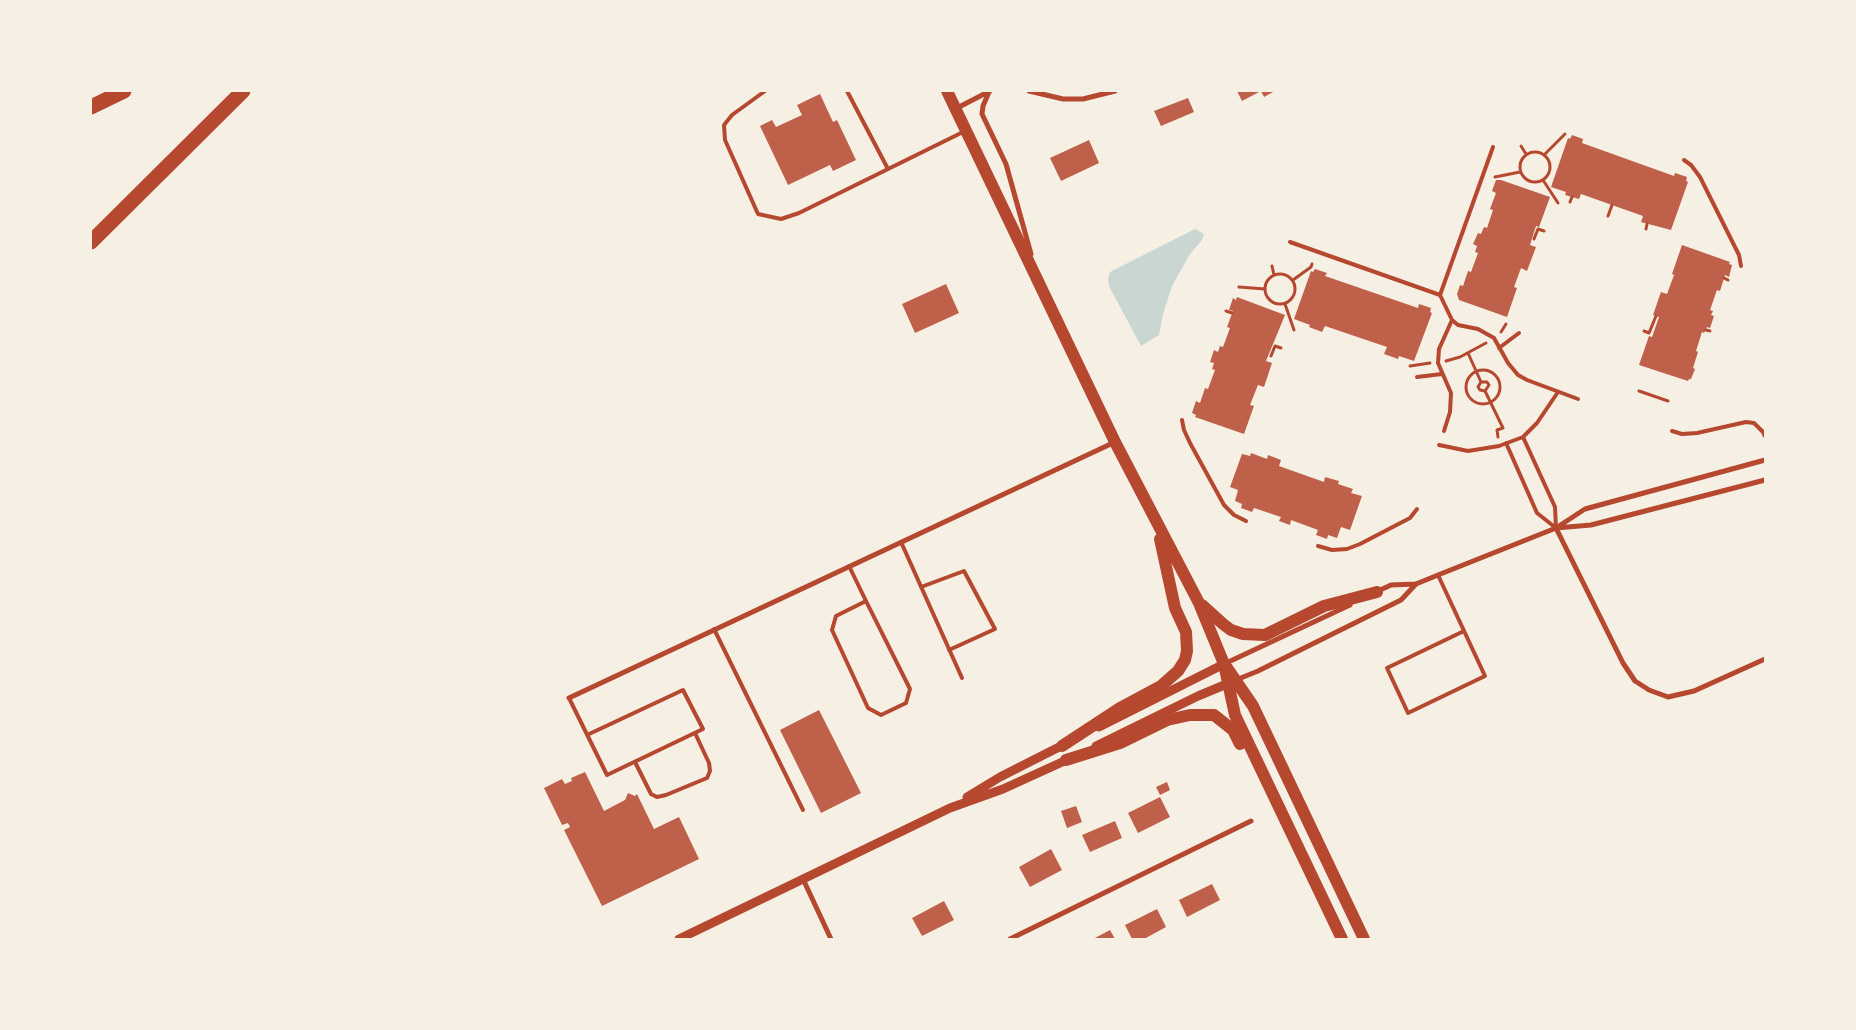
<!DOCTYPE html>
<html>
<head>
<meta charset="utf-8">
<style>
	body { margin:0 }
	#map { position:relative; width:1856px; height:1030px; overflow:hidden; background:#f6efe4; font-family:Lora,serif }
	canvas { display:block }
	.frame { position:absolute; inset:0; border:92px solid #f6efe4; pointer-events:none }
</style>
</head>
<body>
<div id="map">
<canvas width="1856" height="1030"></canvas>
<div class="frame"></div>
</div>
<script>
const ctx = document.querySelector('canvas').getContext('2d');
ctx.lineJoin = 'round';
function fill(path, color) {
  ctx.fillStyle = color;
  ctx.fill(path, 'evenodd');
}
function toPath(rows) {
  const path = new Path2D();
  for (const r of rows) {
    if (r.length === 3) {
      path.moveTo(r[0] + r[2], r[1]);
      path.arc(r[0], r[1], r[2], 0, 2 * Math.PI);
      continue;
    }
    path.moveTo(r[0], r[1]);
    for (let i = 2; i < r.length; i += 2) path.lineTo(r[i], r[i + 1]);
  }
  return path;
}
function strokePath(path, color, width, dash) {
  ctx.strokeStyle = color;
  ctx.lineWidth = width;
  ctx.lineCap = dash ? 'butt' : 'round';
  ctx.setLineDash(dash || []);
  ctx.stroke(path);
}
fill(toPath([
	[1195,229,1204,234,1202,240,1190,254,1172,286,1163,314,1159,335,1141,346,1109,286,1108,279,1110,272]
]), '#c9d6d2');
fill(toPath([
	[1237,91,1275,91,1264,97,1261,91,1242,101],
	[820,94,833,122,837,120,856,160,833,171,830,165,788,185,760,126,772,120,776,127,802,115,797,105],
	[1188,98,1194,112,1161,126,1154,111],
	[1572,135,1583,139,1582,143,1674,176,1675,173,1687,177,1686,181,1688,182,1671,230,1641,222,1643,216,1581,194,1579,199,1565,195,1566,192,1551,187,1568,138,1570,139],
	[1089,140,1099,163,1061,181,1050,158],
	[1496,180,1501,180,1550,197,1539,227,1536,226,1530,245,1536,247,1527,271,1521,268,1514,287,1517,288,1507,317,1459,300,1457,294,1460,285,1463,286,1468,271,1471,272,1478,253,1475,252,1477,246,1473,244,1478,233,1481,234,1484,227,1487,228,1493,210,1490,209,1496,193,1492,191],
	[1682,245,1730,262,1729,264,1732,265,1729,277,1725,275,1720,291,1717,290,1710,310,1713,311,1711,315,1714,316,1710,328,1707,327,1704,333,1702,332,1696,351,1698,352,1693,368,1695,369,1691,379,1689,379,1688,381,1639,365,1649,336,1652,337,1659,317,1653,315,1661,292,1667,294,1674,275,1672,274],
	[1315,269,1327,273,1325,276,1418,308,1419,304,1431,308,1430,312,1432,313,1414,361,1399,356,1398,359,1384,354,1387,347,1325,326,1322,332,1309,327,1310,325,1294,319,1311,271,1313,272],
	[946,284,959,313,915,333,902,304],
	[1237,297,1285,315,1266,361,1272,363,1264,387,1258,385,1250,405,1254,406,1244,434,1195,417,1196,415,1192,413,1196,401,1200,403,1205,388,1208,389,1215,370,1212,369,1214,363,1210,362,1214,350,1218,352,1220,346,1223,347,1230,328,1227,327,1233,311,1229,310,1233,298,1236,300],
	[1251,453,1267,459,1268,455,1281,460,1279,466,1324,482,1325,477,1339,481,1338,484,1353,489,1351,493,1362,496,1350,530,1341,527,1337,538,1328,535,1327,539,1316,535,1318,530,1291,520,1290,525,1279,521,1281,517,1254,508,1252,512,1241,508,1242,504,1235,501,1238,490,1230,487,1242,454,1250,456],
	[819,710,861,793,821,813,780,730],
	[585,772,604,811,625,800,628,793,635,796,637,794,654,829,679,817,699,859,602,906,564,830,570,827,568,823,562,825,544,788,562,779,565,784,572,781,571,778],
	[1167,782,1170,790,1160,795,1156,787],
	[1160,797,1170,817,1138,833,1128,813],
	[1076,806,1082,822,1067,828,1061,811],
	[1115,821,1122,838,1090,852,1082,835],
	[1051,849,1062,870,1030,887,1019,867],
	[1212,884,1220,900,1187,917,1179,900],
	[944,901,954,920,922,936,912,918],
	[1157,909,1166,927,1144,939,1132,939,1125,925],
	[1110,930,1115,939,1093,939]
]), '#bf614a');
strokePath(toPath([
	[1521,146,1526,154],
	[1535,167,15],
	[1544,155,1565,134],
	[1495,177,1520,172],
	[1543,180,1558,203],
	[1570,202,1572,197],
	[1608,216,1612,205],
	[1646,229,1647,224],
	[1534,239,1538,229,1544,231],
	[1272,266,1274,275],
	[1280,289,15],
	[1724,278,1728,280],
	[1293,280,1311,267,1312,264],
	[1239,287,1265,289],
	[1285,304,1294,330],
	[1226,311,1232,313],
	[1706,330,1710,331],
	[1644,331,1649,333,1656,316],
	[1501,332,1506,324],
	[1468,353,1481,382,1478,387,1480,390,1485,391,1489,385,1487,382,1481,382],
	[1271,356,1275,346,1281,348],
	[1446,361,1460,357,1486,343],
	[1410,366,1430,363],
	[1483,387,17],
	[1485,391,1503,428,1497,430,1498,437],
	[1639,391,1668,401]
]), '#b5482f', 3);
strokePath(toPath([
	[765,91,732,115,724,125,725,140,758,214,781,219,799,213,963,132],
	[847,91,888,169],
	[1493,147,1440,295,1452,320,1458,325,1478,329,1494,338,1508,363,1518,375,1527,380,1578,399],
	[1684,160,1691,165,1700,177,1739,255,1741,266],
	[1290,242,1440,295],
	[1499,348,1519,333],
	[1417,377,1442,374],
	[1182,420,1184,430,1190,443,1224,505,1234,515,1246,521],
	[1444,431,1450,412,1451,393,1438,363,1439,349,1452,320],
	[1672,431,1682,434,1697,433,1746,422,1754,423,1763,432,1765,436],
	[1523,437,1555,507,1556,528],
	[1506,443,1537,513,1556,528],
	[1439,445,1468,451,1499,446,1523,437,1537,423,1558,392],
	[901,542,962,678],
	[1318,546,1332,550,1347,549,1360,544,1410,518,1417,509],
	[849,566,866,601,910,689,906,703,881,715,868,708,832,630,836,616,866,601],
	[1438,575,1485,676,1408,713,1387,668,1464,631],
	[921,587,964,571,995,629,949,650],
	[714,629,803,810],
	[569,698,607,775,703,729,683,690,587,735],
	[635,762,651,794,657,797,666,795,707,778,710,771,709,763,695,733]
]), '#b5482f', 4);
strokePath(toPath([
	[1029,91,1063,99,1083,99,1115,91],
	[989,92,983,106,982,114,1006,164,1031,254],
	[957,108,990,91],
	[1556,528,1623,663,1635,681,1649,690,1668,697,1694,691,1765,659],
	[1556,528,1591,525,1765,480],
	[1378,591,1391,585,1416,584,1438,575,1556,528,1585,509,1765,460],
	[1224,664,1350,605],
	[1236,680,1258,671,1401,600,1416,584],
	[569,698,1115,442],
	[803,879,831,939],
	[1010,939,1251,821]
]), '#b5482f', 5);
strokePath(toPath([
	[1099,727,1224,664],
	[1096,746,1198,696,1234,681],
	[967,797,1000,777,1067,743],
	[679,939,950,808,1003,789,1071,758]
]), '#b5482f', 9);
strokePath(toPath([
	[947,91,1115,442,1199,603,1224,664,1235,715,1342,939],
	[1202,605,1223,624,1231,630,1243,634,1265,635,1324,606,1377,592],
	[1227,668,1253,706,1364,939],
	[1062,746,1120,708,1161,686,1178,671,1185,660,1187,651,1186,632,1175,608,1160,539],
	[1066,760,1120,743,1167,720,1190,715,1214,715,1233,730,1240,744]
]), '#b5482f', 12);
strokePath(toPath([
	[91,107,124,91],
	[91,242,243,91]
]), '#b5482f', 15);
</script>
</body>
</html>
